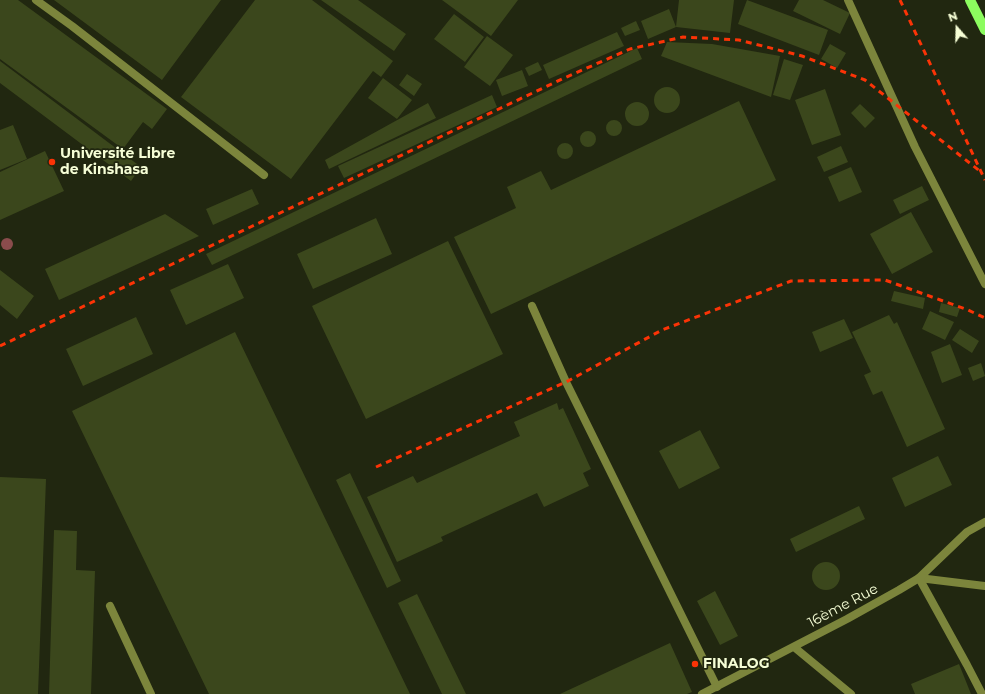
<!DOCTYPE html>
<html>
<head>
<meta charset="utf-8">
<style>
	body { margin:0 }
	#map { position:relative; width:985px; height:694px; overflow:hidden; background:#212710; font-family:Montserrat,sans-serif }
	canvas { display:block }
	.north { position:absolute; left:937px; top:8px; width:40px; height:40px; -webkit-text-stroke:3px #212710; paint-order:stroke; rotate:340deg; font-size:11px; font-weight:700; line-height:16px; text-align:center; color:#f6fed6 }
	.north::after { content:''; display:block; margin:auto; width:14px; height:18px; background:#f6fed6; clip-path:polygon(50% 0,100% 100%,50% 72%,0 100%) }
</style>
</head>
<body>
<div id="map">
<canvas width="985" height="694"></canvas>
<div class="north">N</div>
</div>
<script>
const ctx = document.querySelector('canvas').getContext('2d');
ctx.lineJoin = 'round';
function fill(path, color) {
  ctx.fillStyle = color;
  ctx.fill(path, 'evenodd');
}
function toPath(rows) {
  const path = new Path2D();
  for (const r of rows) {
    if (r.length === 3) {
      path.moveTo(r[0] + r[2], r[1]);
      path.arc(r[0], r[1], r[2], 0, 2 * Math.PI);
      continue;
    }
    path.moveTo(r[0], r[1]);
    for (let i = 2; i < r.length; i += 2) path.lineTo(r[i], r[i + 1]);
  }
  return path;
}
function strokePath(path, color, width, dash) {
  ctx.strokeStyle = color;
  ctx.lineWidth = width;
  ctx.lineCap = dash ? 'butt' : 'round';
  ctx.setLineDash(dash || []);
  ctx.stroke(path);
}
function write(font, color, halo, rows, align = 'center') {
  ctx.font = font + ' Montserrat,sans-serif';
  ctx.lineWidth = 3.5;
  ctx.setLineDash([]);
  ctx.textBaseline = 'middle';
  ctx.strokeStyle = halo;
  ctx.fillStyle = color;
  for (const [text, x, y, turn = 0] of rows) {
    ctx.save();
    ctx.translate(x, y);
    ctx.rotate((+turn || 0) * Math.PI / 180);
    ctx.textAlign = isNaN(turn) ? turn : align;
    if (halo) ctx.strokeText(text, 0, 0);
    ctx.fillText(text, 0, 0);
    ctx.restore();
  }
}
fill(toPath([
	[0,0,18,0,167,109,152,129,143,122,123,149,0,59],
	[54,0,221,0,162,80],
	[255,0,312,0,393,61,381,77,373,71,291,179,181,97],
	[321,0,358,0,406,34,394,51],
	[442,0,518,0,491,36],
	[679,0,734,0,730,33,676,27],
	[747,0,828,30,819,55,738,24],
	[799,0,823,0,850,13,840,34,793,11],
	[669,9,676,27,648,39,641,21],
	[454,14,484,37,465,62,434,39],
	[636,21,640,30,625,36,621,28],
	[617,32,624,46,549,79,543,65],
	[487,36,513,55,490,86,464,67],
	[667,42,712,44,780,56,771,97,661,56],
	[830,44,846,53,837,68,821,59],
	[637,48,642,59,212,265,206,254],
	[784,59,803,65,790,100,773,95],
	[0,61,141,167,131,181,0,83],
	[538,62,542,70,529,76,525,68],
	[522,70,528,86,502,96,496,80],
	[407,74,422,84,414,96,399,85],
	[383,78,412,100,397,119,368,98],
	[667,100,13],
	[825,89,841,135,812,145,795,100],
	[492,95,497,107,344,178,338,166],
	[739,101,776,180,491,314,454,237,516,208,507,187,541,171,551,190],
	[637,114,12],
	[428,103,436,118,329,169,325,160],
	[860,104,875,118,865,128,851,113],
	[614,128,8],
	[13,125,27,159,0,170,0,130],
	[588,139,8],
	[565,151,8],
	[841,146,848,162,824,172,817,157],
	[45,151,64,191,0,220,0,172],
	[851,167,862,192,839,202,828,177],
	[922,186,929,200,900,214,893,200],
	[252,189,259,204,213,225,206,209],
	[911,212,933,252,892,274,870,234],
	[165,214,199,236,59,300,45,269],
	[376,218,392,254,313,289,297,254],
	[448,241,503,354,366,419,312,306],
	[228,264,244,298,186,325,170,290],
	[0,270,34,296,17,319,0,305],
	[894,291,925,298,923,309,891,301],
	[941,303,960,308,957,317,939,312],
	[930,311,954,322,945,340,922,329],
	[889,315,894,324,897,322,945,429,907,447,882,391,873,395,864,375,871,372,852,332],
	[136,317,153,354,83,386,66,349],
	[844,319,853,338,820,352,812,332],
	[960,329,979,341,972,353,952,340],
	[235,332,410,694,209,694,72,411],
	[950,344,962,375,942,383,931,352],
	[981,363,985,376,973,381,968,368],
	[557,403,559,410,563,408,591,469,583,473,589,486,544,507,537,493,441,537,443,541,397,562,367,497,413,476,417,483,520,436,514,422],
	[700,430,720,468,679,489,659,451],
	[938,456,952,485,905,507,892,478],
	[350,473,401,581,387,588,336,480],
	[0,477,46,479,38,694,0,694],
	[859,506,865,519,796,552,790,539],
	[54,530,77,531,76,570,95,571,91,694,49,694],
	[826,576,14],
	[715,591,738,636,720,645,697,601],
	[417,594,466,694,442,694,398,603],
	[670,643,692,692,687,694,560,694],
	[959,664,971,694,915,694,911,684]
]), '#3b471c');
strokePath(toPath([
	[36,0,72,26,264,175],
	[848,0,915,147,985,284],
	[532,306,566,382,717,687],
	[919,578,985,586],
	[110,606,151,694]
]), '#7c853c', 8);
strokePath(toPath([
	[919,578,967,665,982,694],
	[794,647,851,694],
	[702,694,847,619,899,590,919,578,967,532,985,522]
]), '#7c853c', 8);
strokePath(toPath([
	[970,0,985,30]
]), '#8cfc5f', 10);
strokePath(toPath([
	[900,0,985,180],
	[0,346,562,79,630,49,683,37,739,40,802,56,865,80,981,172],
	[376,467,566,382,662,330,791,281,885,280,968,310,985,318]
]), '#fb3306', 3, [6, 5]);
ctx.fillStyle = '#8a4c4c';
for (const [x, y] of [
	[7,244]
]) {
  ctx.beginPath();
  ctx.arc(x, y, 6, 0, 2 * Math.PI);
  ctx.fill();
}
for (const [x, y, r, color] of [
	[52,162,4,"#fb3306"],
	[695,664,4,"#fb3306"]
]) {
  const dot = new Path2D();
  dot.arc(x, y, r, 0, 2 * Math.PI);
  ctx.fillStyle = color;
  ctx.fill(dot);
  strokePath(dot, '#212710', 1.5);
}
write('bold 14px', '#f6fed6', '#212710', [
	["Université Libre",60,154],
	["de Kinshasa",60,170],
	["FINALOG",703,664]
], 'left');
write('14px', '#f6fed6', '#212710', [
	["16ème Rue",843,606,-28]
]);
</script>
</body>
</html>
